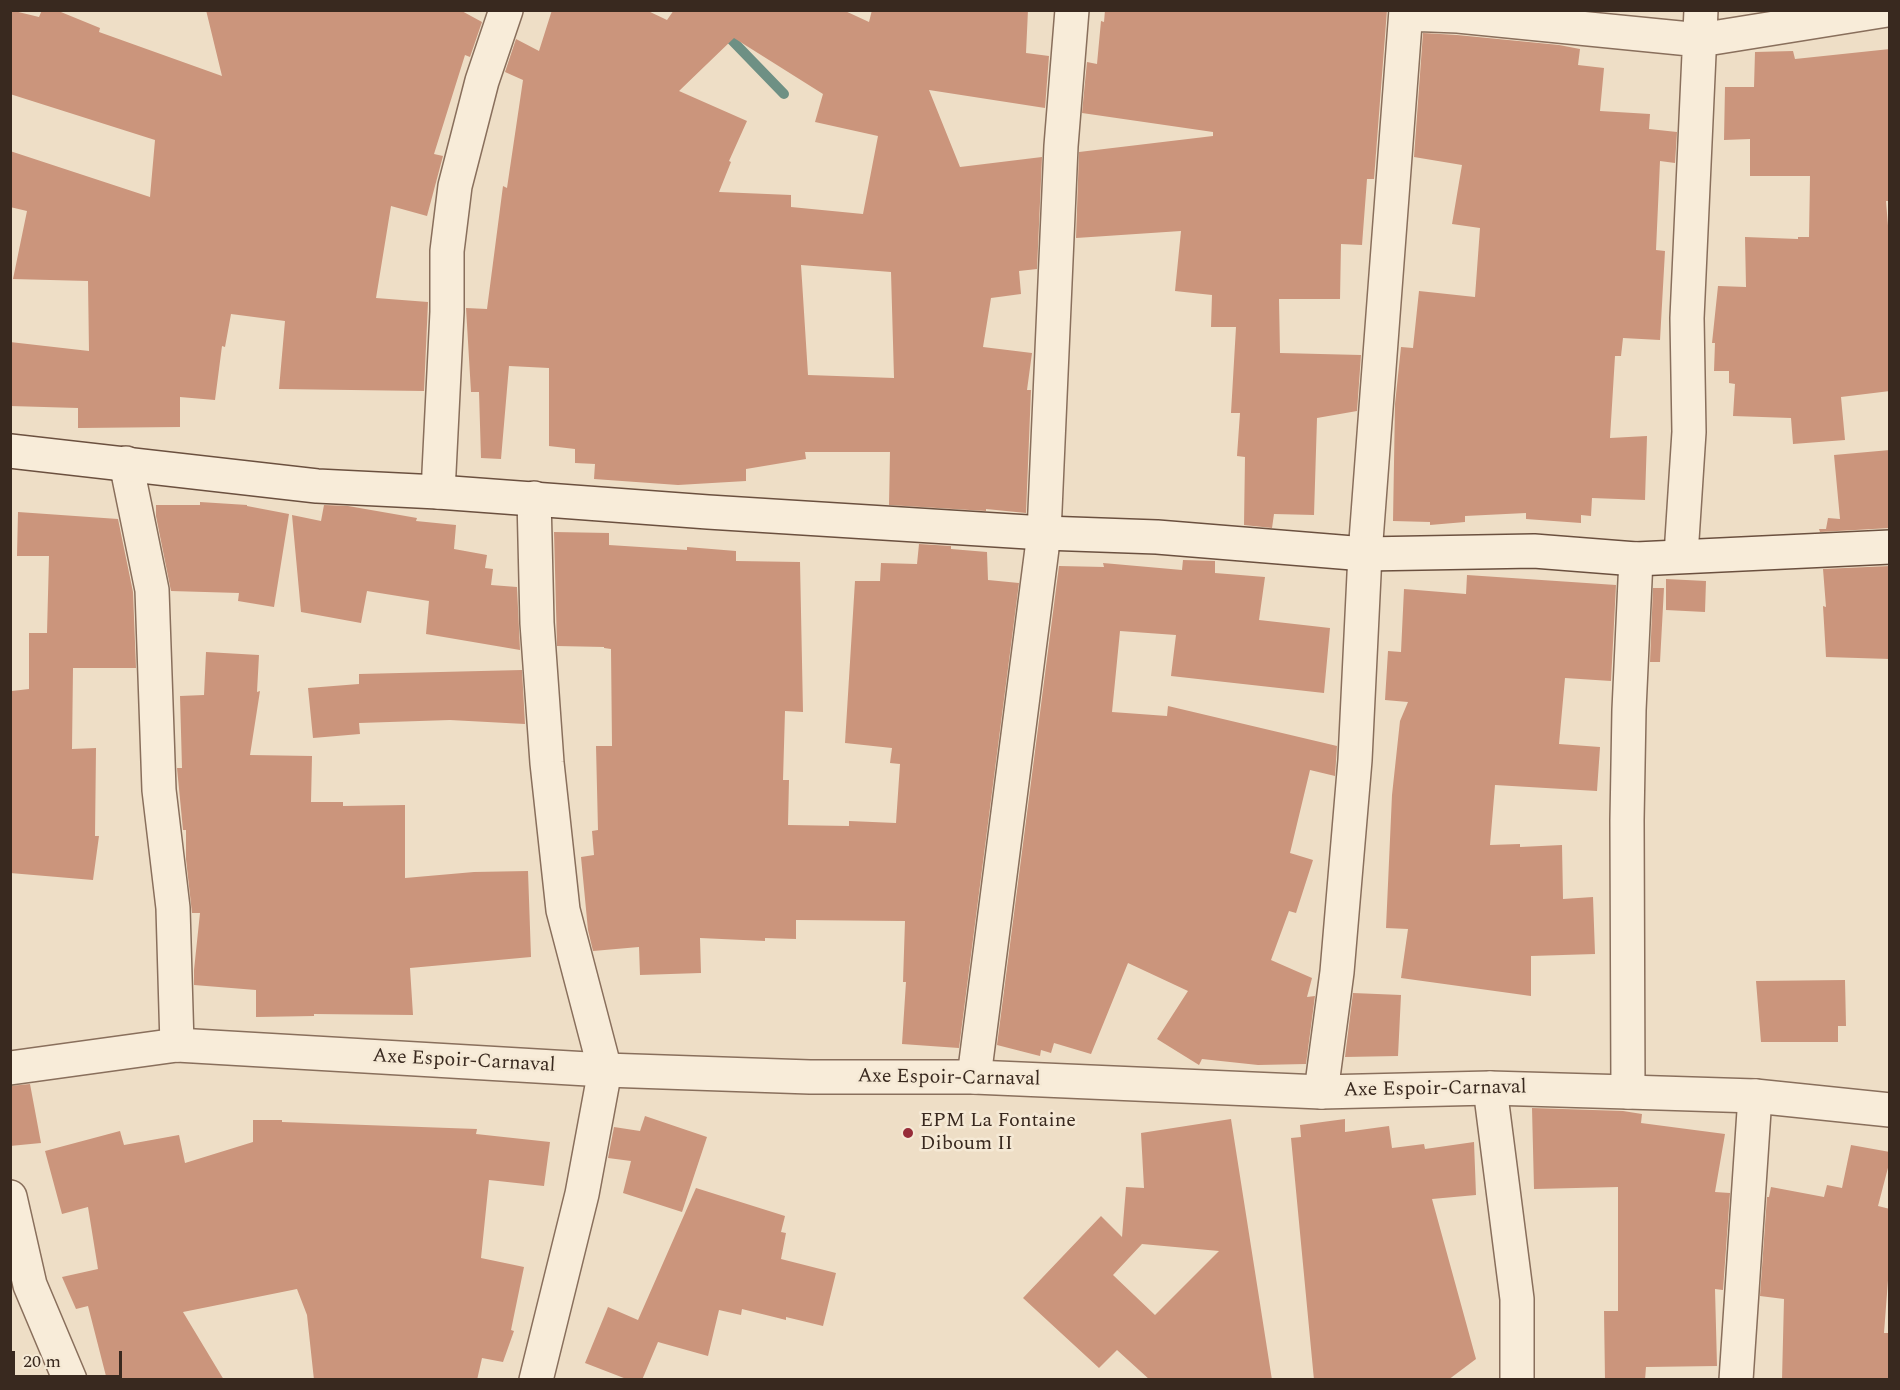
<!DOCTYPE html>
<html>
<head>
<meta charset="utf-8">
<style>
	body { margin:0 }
	#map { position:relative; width:1900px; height:1390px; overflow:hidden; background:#eedec6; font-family:Spectral,serif }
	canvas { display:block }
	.frame { position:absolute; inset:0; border:12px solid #39291f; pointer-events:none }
	.scale { position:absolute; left:12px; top:1351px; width:110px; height:27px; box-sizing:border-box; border:3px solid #39291f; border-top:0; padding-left:8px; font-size:18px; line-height:21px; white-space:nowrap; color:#39291f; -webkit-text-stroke:4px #f5e9d5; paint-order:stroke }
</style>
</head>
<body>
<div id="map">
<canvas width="1900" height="1390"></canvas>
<div class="frame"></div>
<div class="scale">20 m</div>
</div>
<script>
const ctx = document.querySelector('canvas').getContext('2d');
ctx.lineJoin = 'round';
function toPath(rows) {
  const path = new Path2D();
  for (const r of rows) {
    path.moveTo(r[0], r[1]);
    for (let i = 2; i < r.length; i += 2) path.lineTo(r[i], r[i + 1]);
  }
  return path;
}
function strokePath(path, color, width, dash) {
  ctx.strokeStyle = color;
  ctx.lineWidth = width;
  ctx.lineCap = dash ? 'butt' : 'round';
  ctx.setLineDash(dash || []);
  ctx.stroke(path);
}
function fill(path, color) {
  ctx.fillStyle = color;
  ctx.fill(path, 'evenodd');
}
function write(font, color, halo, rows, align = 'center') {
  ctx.font = font + ' Spectral,serif';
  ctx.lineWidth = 5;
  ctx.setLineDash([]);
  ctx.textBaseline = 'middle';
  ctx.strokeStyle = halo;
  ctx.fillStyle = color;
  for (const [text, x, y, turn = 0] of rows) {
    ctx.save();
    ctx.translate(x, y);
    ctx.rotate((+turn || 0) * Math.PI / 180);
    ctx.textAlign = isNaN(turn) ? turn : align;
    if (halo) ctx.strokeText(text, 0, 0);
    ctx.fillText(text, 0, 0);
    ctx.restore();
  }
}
strokePath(toPath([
	[723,31,784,94]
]), '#6e9084', 10);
fill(toPath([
	[10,10,39,17,42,10,56,10,100,28,99,32,222,76,206,10,460,10,482,22,470,57,465,55,434,154,443,156,427,216,391,206,376,298,428,302,424,391,279,389,285,321,231,314,225,347,222,346,215,400,180,397,180,427,78,428,78,408,10,406,10,342,89,351,88,281,13,279,27,211,10,207,10,151,150,197,155,140,10,94],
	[552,10,646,10,667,20,674,10,843,10,869,22,872,10,1028,10,1026,53,1049,56,1045,108,929,90,960,167,1042,157,1037,269,1019,271,1021,294,991,298,983,347,1032,353,1027,390,1031,390,1026,513,986,509,986,511,889,505,890,452,805,452,806,459,746,469,746,481,678,485,594,479,595,464,575,463,575,449,549,446,549,368,509,366,501,459,481,458,479,392,471,392,466,308,487,309,503,186,507,188,523,80,505,72,516,39,539,51],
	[734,38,823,94,815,122,878,136,863,214,791,207,791,195,719,192,731,162,729,161,747,121,679,91],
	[801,265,891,272,894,378,808,375],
	[1105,10,1387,10,1374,179,1367,179,1362,245,1341,244,1340,299,1279,299,1280,353,1361,355,1357,411,1317,418,1314,515,1274,514,1272,528,1244,525,1245,457,1237,456,1240,413,1231,413,1236,327,1211,327,1212,295,1175,291,1181,231,1076,238,1079,152,1213,136,1213,132,1082,113,1087,62,1097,64,1101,21,1104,22],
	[1423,33,1457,35,1559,45,1580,49,1578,65,1604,68,1600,111,1650,114,1649,129,1677,132,1675,163,1660,161,1656,250,1665,251,1660,340,1623,338,1621,356,1615,356,1610,438,1647,436,1645,500,1592,498,1591,516,1581,515,1581,523,1526,519,1526,513,1465,516,1465,522,1430,525,1430,522,1393,521,1395,404,1401,347,1413,348,1419,291,1475,297,1480,228,1452,224,1462,165,1414,157],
	[1890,49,1890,201,1886,201,1890,250,1890,391,1841,397,1845,440,1793,444,1791,418,1733,416,1735,384,1729,383,1729,371,1714,371,1715,343,1712,343,1718,286,1746,287,1745,237,1798,239,1798,237,1809,237,1810,176,1750,176,1750,139,1724,140,1725,87,1754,87,1755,52,1793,51,1795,59],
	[1890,450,1890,528,1820,532,1819,529,1826,529,1828,518,1840,519,1834,455],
	[200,502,247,505,247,506,289,514,274,607,238,601,239,593,171,591,156,516,156,505,200,505],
	[324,505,348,506,417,518,416,521,456,525,454,549,487,555,485,568,493,569,491,585,517,587,520,650,426,634,429,601,367,591,361,623,301,612,292,515,321,521],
	[18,512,118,519,133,592,136,668,73,668,72,749,96,748,95,836,99,836,93,880,10,873,12,691,29,689,29,633,47,633,49,556,17,556],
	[554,532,609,533,609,545,687,550,687,547,736,551,736,561,800,562,803,712,785,711,783,780,789,780,788,825,849,826,849,821,896,823,900,764,890,763,892,748,845,743,855,581,880,581,881,563,917,564,919,544,951,546,951,549,987,552,988,580,1019,583,959,1048,902,1044,906,982,903,982,905,921,796,920,796,939,765,938,765,941,700,938,701,973,640,975,639,947,593,951,588,930,581,857,594,855,592,831,598,830,596,746,612,746,611,649,604,648,604,647,557,646],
	[1183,560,1215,561,1215,573,1265,577,1259,620,1330,628,1324,693,1171,676,1176,635,1120,631,1112,712,1167,716,1168,706,1337,746,1335,776,1310,770,1290,853,1313,860,1296,913,1289,911,1271,960,1312,978,1307,997,1315,996,1306,1064,1258,1065,1202,1059,1199,1065,1157,1039,1188,991,1128,963,1091,1054,1054,1043,1051,1053,1041,1050,1040,1056,997,1045,1059,566,1104,567,1103,563,1182,570],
	[1890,566,1890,659,1826,657,1823,606,1826,607,1823,569],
	[1467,575,1616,585,1611,681,1565,678,1559,744,1600,747,1597,791,1495,785,1490,845,1520,844,1520,847,1562,845,1563,899,1593,897,1595,954,1531,956,1531,996,1401,978,1408,929,1386,928,1392,795,1400,721,1408,702,1385,700,1388,651,1401,652,1404,589,1466,594],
	[1666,579,1706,581,1705,612,1666,610],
	[1653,588,1664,588,1660,662,1650,662],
	[206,652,259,655,257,692,260,691,250,755,312,756,311,802,343,802,343,806,405,805,405,878,474,872,528,871,531,957,410,968,413,1015,314,1014,314,1016,256,1017,256,990,194,985,194,970,200,913,192,913,186,859,186,830,183,830,177,768,182,768,180,696,204,695],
	[522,670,525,724,450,720,359,723,360,734,313,738,308,688,359,684,359,674],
	[1845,980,1846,1026,1838,1026,1838,1042,1761,1042,1756,981],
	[1353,993,1401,995,1398,1056,1345,1057],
	[30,1084,41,1143,10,1146,10,1086],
	[1532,1108,1623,1111,1642,1114,1641,1123,1725,1134,1715,1192,1730,1193,1723,1290,1715,1289,1717,1366,1646,1367,1645,1380,1605,1380,1604,1311,1618,1311,1618,1187,1534,1189],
	[645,1116,707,1137,682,1212,623,1193,631,1161,608,1158,614,1127,640,1131],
	[1231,1119,1272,1380,1150,1380,1117,1350,1099,1368,1023,1298,1101,1216,1122,1237,1126,1187,1144,1188,1141,1133],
	[1142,1244,1219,1251,1155,1315,1113,1275],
	[1345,1119,1345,1132,1389,1126,1392,1148,1424,1144,1425,1149,1474,1142,1476,1195,1432,1199,1476,1359,1448,1380,1314,1380,1291,1138,1301,1137,1300,1125],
	[253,1120,282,1120,282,1122,477,1129,476,1134,550,1142,544,1186,489,1180,481,1258,524,1267,511,1330,514,1331,503,1362,482,1358,477,1380,314,1380,307,1315,297,1289,183,1312,224,1380,107,1380,88,1306,76,1309,62,1277,98,1269,88,1207,62,1214,45,1151,120,1131,124,1145,179,1135,185,1163,253,1142],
	[1851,1145,1890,1152,1890,1160,1878,1206,1890,1209,1890,1254,1884,1333,1890,1333,1890,1380,1782,1380,1784,1299,1760,1296,1767,1197,1769,1197,1771,1187,1824,1197,1827,1185,1842,1188],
	[696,1188,785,1216,781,1232,786,1233,781,1259,836,1273,823,1326,786,1317,786,1320,742,1309,741,1315,719,1310,708,1356,658,1342,642,1380,629,1380,585,1363,608,1307,638,1320]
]), '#cb957c');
const minor = toPath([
	[1406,14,1458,16,1700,40,1887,10],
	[126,463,152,590,159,790,173,908,177,1045],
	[438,492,447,312,447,251,455,186,482,81,506,10],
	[534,498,537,623,547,763,563,910,605,1070,582,1194,536,1380],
	[1681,555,1689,432,1687,318,1701,10],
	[974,1077,1044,533,1061,146,1072,10],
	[1490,1088,1517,1299,1517,1380],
	[1321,1092,1337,972,1355,760,1365,554,1406,10],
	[1628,1092,1627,820,1629,710,1636,559],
	[10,1197,30,1285,70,1380],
	[1736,1380,1755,1096]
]);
const tertiary = toPath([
	[10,1068,177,1045,605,1070,810,1077,974,1077,1321,1092,1490,1088,1628,1092,1755,1096,1890,1110]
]);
const secondary = toPath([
	[10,451,317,486,438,492,708,512,1044,533,1157,537,1365,554,1534,551,1636,559,1890,547]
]);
strokePath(minor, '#896f5c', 36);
strokePath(tertiary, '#896f5c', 36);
strokePath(secondary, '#6b503f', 36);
strokePath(minor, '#f8ecd9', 33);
strokePath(tertiary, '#f8ecd9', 33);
strokePath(secondary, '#f8ecd9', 33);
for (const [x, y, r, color] of [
	[908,1133,6,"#972c39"]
]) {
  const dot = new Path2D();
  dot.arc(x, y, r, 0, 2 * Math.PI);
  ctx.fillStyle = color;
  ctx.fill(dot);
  strokePath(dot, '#f5e9d5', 2);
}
write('20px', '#39291f', '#f5e9d5', [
	["Axe Espoir-Carnaval",464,1062,3],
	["Axe Espoir-Carnaval",949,1079,1],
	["Axe Espoir-Carnaval",1435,1090,-1]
]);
write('20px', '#39291f', '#f5e9d5', [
	["EPM La Fontaine",920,1122],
	["Diboum II",920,1145]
], 'left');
</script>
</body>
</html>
